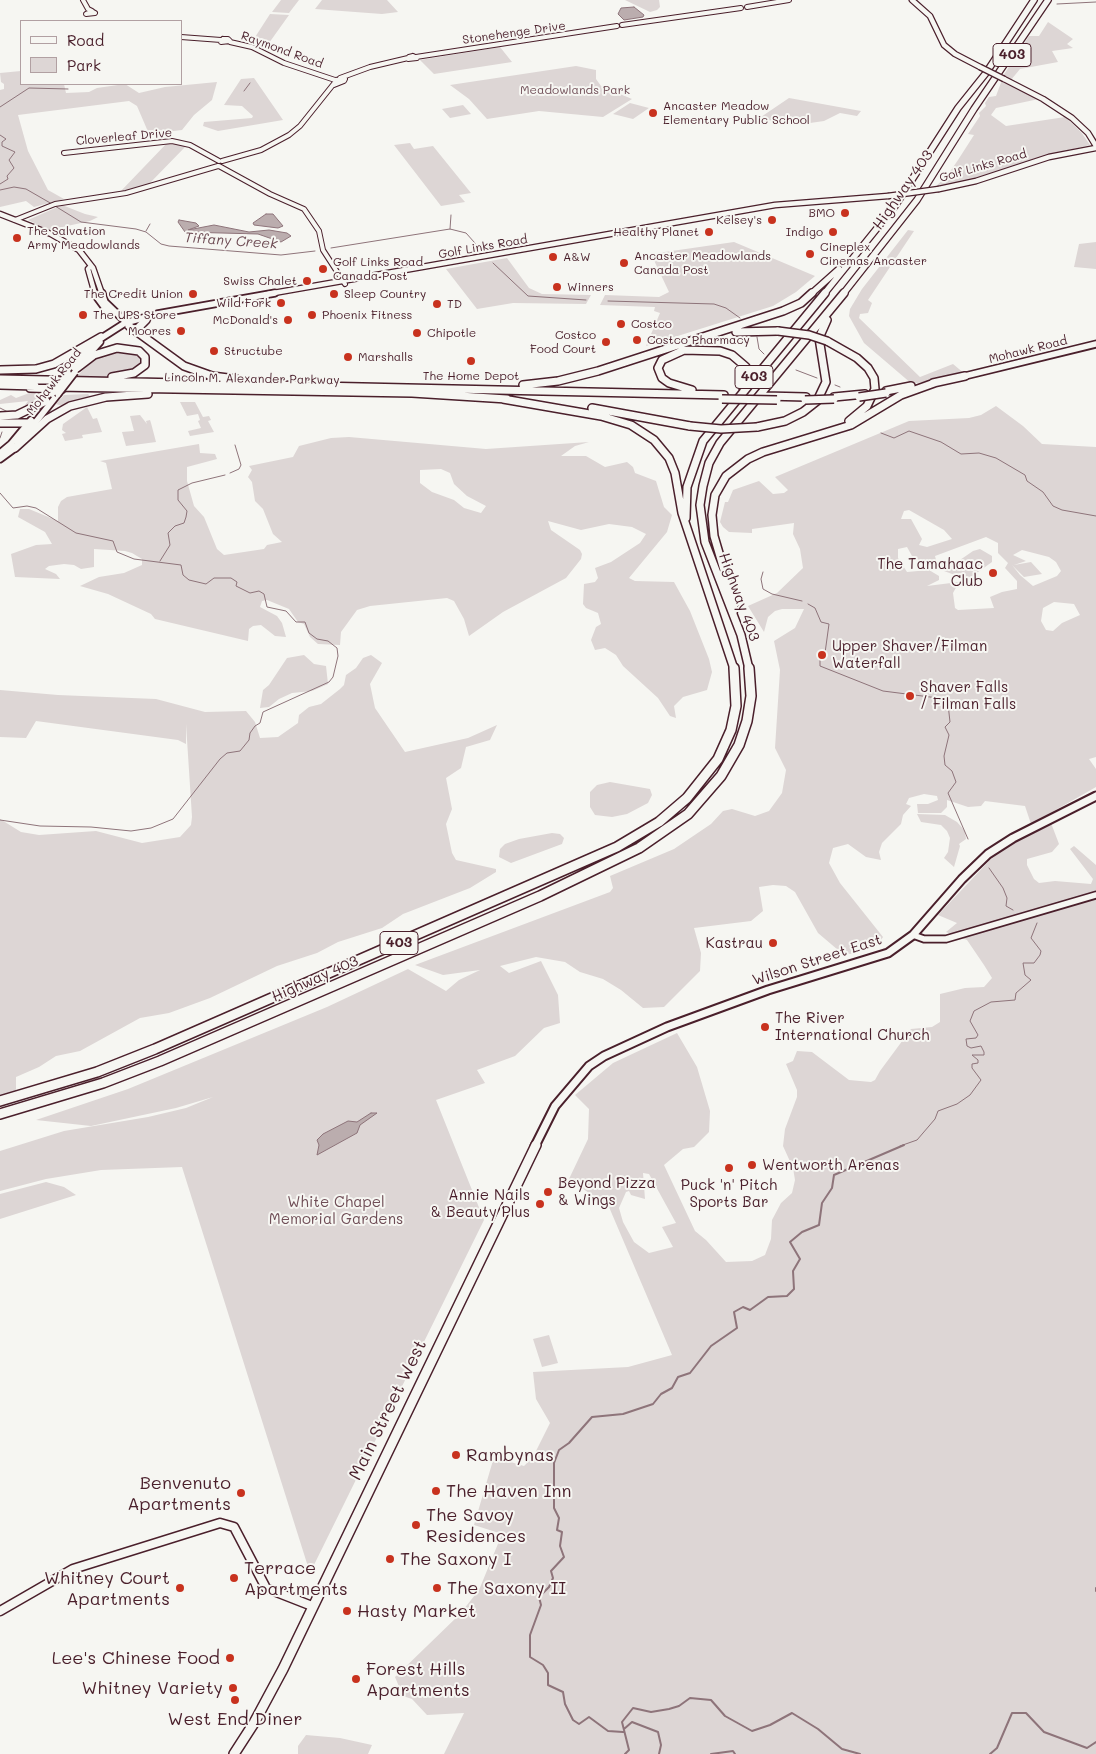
<!DOCTYPE html>
<html>
<head>
<meta charset="utf-8">
<style>
	body { margin:0 }
	#map { position:relative; width:1096px; height:1754px; overflow:hidden; background:#f6f6f2; font-family:Mali,sans-serif }
	canvas { display:block }
	.legend { position:absolute; left:20px; top:20px; width:162px; height:65px; box-sizing:border-box; background:#f6f6f2; border:1px solid #b1a0a2; margin:0; padding:6px 9px; list-style:none; font-size:15px; color:#4a1f2b }
	.legend li { display:flex; align-items:center; gap:10px; height:25px }
	.legend b { width:25px; border:1px solid #b1a0a2 }
</style>
</head>
<body>
<div id="map">
<canvas width="1096" height="1754"></canvas>
<ul class="legend">
<li><b style="height:6px;background:#f6f6f2"></b>Road</li>
<li><b style="height:14px;background:#ddd6d5"></b>Park</li>
</ul>
</div>
<script>
const ctx = document.querySelector('canvas').getContext('2d');
ctx.lineJoin = 'round';
function fill(path, color) {
  ctx.fillStyle = color;
  ctx.fill(path, 'evenodd');
}
function toPath(rows) {
  const path = new Path2D();
  for (const r of rows) {
    path.moveTo(r[0], r[1]);
    for (let i = 2; i < r.length; i += 2) path.lineTo(r[i], r[i + 1]);
  }
  return path;
}
function strokePath(path, color, width, dash) {
  ctx.strokeStyle = color;
  ctx.lineWidth = width;
  ctx.lineCap = dash ? 'butt' : 'round';
  ctx.setLineDash(dash || []);
  ctx.stroke(path);
}
function write(font, color, halo, rows, align = 'center') {
  ctx.font = font + ' Mali,sans-serif';
  ctx.lineWidth = 4;
  ctx.setLineDash([]);
  ctx.textBaseline = 'middle';
  ctx.strokeStyle = halo;
  ctx.fillStyle = color;
  for (const [text, x, y, turn = 0] of rows) {
    ctx.save();
    ctx.translate(x, y);
    ctx.rotate((+turn || 0) * Math.PI / 180);
    ctx.textAlign = isNaN(turn) ? turn : align;
    if (halo) ctx.strokeText(text, 0, 0);
    ctx.fillText(text, 0, 0);
    ctx.restore();
  }
}
fill(toPath([
	[281,0,299,0,289,13,272,12],
	[322,0,387,0,398,12,382,14,315,9],
	[625,0,659,0,660,7,657,10,650,12],
	[270,14,289,15,264,50,250,45],
	[1048,22,1073,39,1067,44,1073,48,1052,51,1058,62,1020,69,1011,80,1003,76,1029,36,1039,36],
	[500,47,512,62,434,74,420,60],
	[576,66,596,70,596,79,601,86,632,99,603,117,539,111,487,119,469,99,450,85],
	[21,71,21,84,64,84,66,93,89,92,97,88,125,84,139,93,165,87,217,82,212,100,194,115,182,130,149,134,137,106,129,101,18,115,28,151,48,190,64,199,34,207,26,201,0,207,0,90,4,89,4,84,1,82,0,73],
	[254,78,283,120,218,131,203,126,204,122,252,118,253,116,242,106,224,105,241,79],
	[1002,80,1039,99,996,108,991,115,1006,126,1065,117,1081,132,1090,145,1043,156,967,181,934,188,947,176,958,160,974,135,968,134,980,116,979,113,986,106,985,103,989,97,996,96],
	[789,98,861,111,857,116,840,113,824,121,803,124,758,119],
	[630,103,649,108,633,119,613,114],
	[463,105,471,114,450,118,442,109],
	[168,142,186,146,149,184,119,193],
	[410,143,414,149,433,146,471,193,459,195,465,202,441,206,394,145],
	[62,205,85,214,98,217,90,221,49,230,28,220],
	[908,230,914,231,868,300,872,303,868,313,860,314,859,318,920,377,953,364,965,374,912,384,864,343,849,316,850,309,862,289],
	[734,242,815,276,796,292,773,306,646,346,660,313,654,311,655,307,600,305,605,295,659,297,669,292,651,254],
	[1096,242,1096,269,1074,267,1079,244],
	[507,258,529,288,542,294,591,295,586,304,513,303,477,309,446,269],
	[119,350,138,352,144,359,141,368,112,377,75,378,95,358],
	[32,392,43,392,44,395,31,405,25,405,28,401,0,404,0,400,11,395,16,398],
	[88,394,90,396,62,406,56,404,64,395],
	[180,402,195,402,203,417,209,416,211,420,208,421,214,432,190,436,188,431,201,428,198,421,200,420,198,414,187,416],
	[996,406,1023,426,1042,444,1096,447,1096,757,1089,759,1096,769,1096,787,1031,824,1025,806,985,801,981,806,968,807,947,800,947,807,941,813,918,813,917,804,928,804,938,800,937,796,924,794,909,798,906,804,911,806,903,815,901,824,882,843,879,852,881,860,866,857,848,844,833,848,829,863,840,883,883,937,877,946,850,954,838,950,818,933,795,892,786,886,773,885,759,887,763,911,751,921,694,928,701,953,700,971,664,1007,643,1008,621,990,603,979,580,972,565,962,536,957,500,966,509,973,541,961,558,995,560,1023,544,1028,515,1056,477,1070,485,1083,436,1100,484,1220,310,1573,182,1167,101,1170,46,1179,0,1191,0,1151,64,1131,148,1117,186,1108,213,1097,176,1108,91,1126,36,1120,128,1089,327,1007,408,969,446,991,459,980,480,970,443,975,415,965,610,892,613,888,610,876,674,849,711,824,723,811,732,809,755,816,769,811,782,793,786,770,775,748,780,670,774,641,795,628,804,609,782,609,775,611,768,617,764,632,748,606,777,593,803,568,800,549,793,534,794,523,752,529,752,533,729,532,723,527,720,522,725,502,728,502,733,490,759,481,773,494,784,493,788,490,775,477,909,421,969,418,981,415],
	[909,510,944,530,952,539,927,547,919,545,922,539,911,519,901,519,904,511],
	[986,537,998,543,998,553,1008,563,1005,568,1017,581,1017,589,1002,592,990,597,994,608,958,610,955,608,953,593,959,582,927,586,939,580,939,576,929,570,907,572,898,558,898,549,907,547,912,556,919,560,936,560,935,556],
	[1022,550,1049,557,1056,562,1061,571,1057,576,1033,586,1020,575,1012,565,1024,577,1042,574,1031,562,1014,565,1026,561,1013,555],
	[1054,602,1074,604,1080,615,1062,623,1053,631,1046,630,1041,621,1043,608],
	[87,407,93,419,97,418,102,432,82,435,83,438,65,441,62,434,66,433,62,430,63,424],
	[140,415,147,424,146,421,150,420,151,423,156,442,126,446,122,432,134,431,130,416],
	[349,437,486,449,589,442,575,446,561,456,586,456,605,467,627,462,633,467,635,473,656,481,664,507,672,515,667,532,629,578,635,581,674,582,690,611,709,659,712,672,707,690,683,697,674,706,676,718,670,716,658,698,623,666,616,655,605,648,595,650,591,640,596,627,601,624,598,613,586,608,583,604,584,584,595,582,598,578,595,568,611,562,640,543,646,534,632,527,609,524,581,530,548,521,551,530,580,550,582,554,581,559,566,578,503,612,469,636,464,619,454,601,447,598,370,606,357,610,341,632,340,645,318,644,310,637,304,624,298,622,289,609,267,600,262,601,260,607,277,616,282,623,286,637,275,636,261,625,253,626,249,629,248,641,155,619,151,614,108,594,80,586,99,577,124,573,142,565,142,559,132,553,125,551,94,549,94,567,81,569,74,565,64,564,49,566,45,569,56,574,60,579,15,577,11,554,36,545,52,544,45,532,18,517,20,509,29,509,58,521,58,507,61,501,67,497,112,489,106,463,100,461,199,444,200,453,215,454,217,459,187,467,187,481,194,506,204,517,217,549,224,555,264,549,267,545,282,542,273,534,263,509,255,501,252,482,248,477,252,470,249,466,293,457,299,446,331,438],
	[441,469,450,473,454,484,467,496,486,506,481,513,464,508,454,500,432,492,420,483,420,470],
	[980,549,992,556,992,562,971,577,963,578,944,571,973,551],
	[304,655,314,664,326,666,328,684,312,691,292,693,279,699,269,707,260,708,263,690,269,685,287,658],
	[371,655,382,663,370,684,375,708,405,752,468,738,497,725,490,740,466,747,461,768,446,778,452,809,446,824,452,853,456,860,496,869,496,872,470,888,403,914,382,928,338,942,317,953,277,966,210,998,169,1013,140,1018,80,1051,56,1056,39,1067,16,1077,16,1093,0,1096,0,819,21,832,39,835,96,831,142,843,180,837,191,825,192,817,186,724,186,744,178,740,36,721,26,738,0,737,0,690,58,695,156,699,205,712,246,711,255,722,260,738,278,737,298,723,299,715,309,707,321,704,340,689,344,685,346,675,356,668,363,658],
	[610,782,650,789,652,795,648,803,627,814,612,817,595,815,590,807,590,792,597,785],
	[917,814,945,815,957,822,965,831,966,839,959,844,960,846,954,867,944,858,948,852,950,838,947,831,941,825,921,822],
	[1051,823,1059,844,1052,852,1027,859,1027,865,1034,879,1039,883,1055,881,1091,884,1093,879,1070,849,1074,846,1096,865,1096,1754,444,1754,464,1713,427,1715,412,1699,403,1696,395,1677,459,1615,479,1590,502,1534,474,1525,494,1457,524,1466,533,1457,550,1423,536,1399,533,1372,628,1367,672,1355,609,1207,569,1179,588,1139,589,1109,575,1095,613,1063,677,1033,697,1067,710,1111,709,1132,694,1147,683,1149,664,1165,695,1231,706,1240,726,1262,752,1261,765,1255,771,1239,772,1220,781,1203,792,1193,795,1180,793,1168,783,1146,785,1129,797,1097,797,1090,786,1064,793,1061,797,1051,812,1052,849,1080,871,1082,875,1080,880,1071,911,1029,932,1027,940,1022,940,994,965,988,984,987,992,978,984,965,967,940,946,932,957,923,938,915,990,860,1008,846],
	[643,1173,649,1174,676,1223,662,1227,673,1247,649,1253,634,1242,623,1222,619,1208,626,1192,629,1191,631,1195,645,1199],
	[552,833,560,834,564,838,562,844,511,863,499,857,500,849,505,844,519,839],
	[46,1182,64,1187,76,1195,0,1219,0,1194],
	[549,1335,558,1363,542,1367,533,1339],
	[306,1735,340,1738,372,1745,368,1754,298,1754,298,1746]
]), '#ddd6d5');
const water = toPath([
	[634,7,644,15,643,17,624,20,618,14,621,8,634,7],
	[266,214,273,214,283,226,278,228,254,225,253,223,266,214],
	[179,220,196,223,199,226,188,230,214,225,249,232,269,230,287,233,291,236,281,242,258,234,185,232,178,222,179,220],
	[371,1113,377,1113,360,1125,357,1133,317,1155,319,1145,317,1140,323,1134,348,1121,357,1122,371,1113]
]);
fill(water, '#bbadae');
strokePath(water, '#8e747a', 1);
strokePath(toPath([
	[1057,4,1096,2],
	[244,91,250,83],
	[0,107,29,88,68,89],
	[0,135,6,139,2,142,2,146,15,152,9,160,14,168,7,176,8,179,0,184],
	[0,190,14,187,26,189,52,204],
	[55,206,81,222,136,229,146,232,161,244,169,246,281,255,315,251],
	[450,229,451,215],
	[146,231,150,224],
	[331,248,450,229,466,233,483,252],
	[493,263,528,296,586,300],
	[608,301,714,304,726,308,740,318],
	[757,337,759,349,764,354],
	[796,370,817,378],
	[835,385,840,387],
	[0,408,8,412],
	[881,433,894,438,909,431,941,442,961,454,979,453,996,458,1025,475,1027,481,1043,492,1053,506,1062,510,1096,516],
	[0,438,2,432],
	[230,473,239,469,241,465,235,445],
	[0,493,13,508,27,506,36,508,76,533,113,541,117,552,134,559,181,565,183,575,189,580,206,584,214,578,231,578,237,582,236,586,250,593,259,591,264,594,267,607,286,611,296,622,305,622,309,633,317,639,328,641,337,648,338,656,333,677,329,682,263,712,260,723,255,726,250,733,249,740,240,751,227,753,220,759,173,819,151,828,131,831,91,827,40,826,0,820],
	[160,561,170,545,168,533,175,526,184,523,186,517,187,511,178,500,178,490,192,483,225,475],
	[763,572,761,579,763,589,772,594,802,601],
	[808,604,815,608,821,622,829,624,825,653,820,660,820,666,883,691,938,698,948,704,950,722,945,727,949,735,944,756,945,765,952,771,956,782,948,793,968,839],
	[989,868,1003,888,1007,898,1006,906,1013,910],
	[900,1146,917,1140,935,1119,938,1111,957,1104,970,1095,981,1080,972,1068,972,1064,978,1063,978,1060,972,1055,984,1055,984,1052,981,1046,971,1048,967,1046,966,1039,976,1038,978,1035,970,1021,974,1011,991,1002,1015,1000,1016,993,1031,980,1025,975,1023,963,1034,963,1040,955,1041,951,1031,938,1037,923]
]), '#8e747a', 1);
strokePath(toPath([
	[1096,1588,1096,1591],
	[624,1729,632,1722,658,1732,661,1745,659,1754],
	[623,1732,608,1731,589,1717,579,1724,573,1720,565,1704,563,1692,548,1685,548,1673,543,1665,530,1657,530,1635,541,1605,539,1597,549,1587,553,1578,551,1571,564,1557,560,1546,562,1532,557,1530,559,1518,554,1508,554,1463,559,1450,569,1443,592,1417,623,1414,653,1404,661,1394,672,1388,678,1377,690,1373,711,1346,737,1328,734,1312,743,1307,750,1310,768,1297,787,1296,794,1289,793,1271,800,1259,790,1242,802,1232,819,1225,822,1203,832,1188,834,1175,904,1145],
	[625,1754,629,1750,622,1722,633,1708,651,1712,669,1709,679,1706,690,1698,711,1700,725,1716,752,1731,770,1725,792,1713,818,1729,842,1749,860,1754],
	[711,1754,733,1751,735,1754],
	[990,1754,997,1748,1012,1713,1026,1713,1044,1732,1087,1748,1096,1742]
]), '#8e747a', 2);
const minorFar2 = toPath([
	[83,0,88,9,92,11],
	[747,7,789,0],
	[90,12,93,12,95,13,86,14,90,12],
	[622,25,741,8],
	[181,37,221,40],
	[223,39,228,39,230,41,221,42,223,39],
	[230,42,252,47,284,63,335,80],
	[413,56,417,58,408,59,409,57,413,56],
	[416,57,617,26],
	[340,78,370,67,408,58],
	[334,85,344,81,345,79,335,80,340,82],
	[64,153,172,141,190,145,219,161],
	[222,161,261,150,289,135,300,126,336,81],
	[219,166,270,194,304,209,319,231,323,250,345,284],
	[15,220,55,204,126,193,218,166]
]);
const minorFar1 = toPath([
	[913,935,924,939,946,939,1096,895]
]);
const minor = toPath([
	[0,1611,73,1569,220,1523,234,1527,266,1588,312,1606]
]);
const majorFar3 = toPath([
	[912,0,930,16,944,45,955,54,980,67],
	[1004,79,1043,99,1072,118,1088,133,1096,146],
	[939,189,976,181,1049,157,1096,148],
	[0,214,51,234,79,250,93,268,102,294],
	[90,267,88,269,95,294],
	[268,294,775,205,888,196]
]);
const majorFar2 = toPath([
	[94,293,108,312],
	[102,293,105,302,129,325],
	[82,362,100,342],
	[68,373,89,346,125,323,157,314,275,293],
	[965,376,1096,344],
	[0,453,11,444,31,420],
	[0,459,15,448,58,394]
]);
const majorFar1 = toPath([
	[535,1146,555,1106,589,1066,604,1056,667,1027,768,990,888,953,913,935,962,879,988,854,1013,838,1096,796]
]);
const major = toPath([
	[234,1754,254,1723,283,1669,536,1145]
]);
const highwayFar2 = toPath([
	[811,294,839,269],
	[824,294,895,206,958,108,986,73,1034,0],
	[843,294,917,200,974,109,1048,0]
]);
const highwayFar1 = toPath([
	[129,326,184,366,212,376,236,379],
	[136,330,146,320],
	[736,332,778,331],
	[827,341,857,358,868,368,874,378,875,389,867,406,849,421],
	[77,368,94,355,117,348,139,351,145,357,145,365,134,373,112,377],
	[0,370,36,369,54,364,101,337],
	[0,379,724,395],
	[933,383,965,376],
	[0,385,35,386],
	[523,385,558,381,598,371,783,311,801,303,812,293],
	[56,387,412,393,507,399],
	[30,388,62,389],
	[692,390,669,383,662,378,658,368,662,360,684,350,720,351,732,355,746,367,747,374,742,386],
	[886,391,911,386],
	[765,396,806,397],
	[834,397,865,394],
	[503,399,601,416,631,425,654,440,669,458,675,473,682,513,734,669],
	[592,408,690,426],
	[0,416,17,415,46,401],
	[0,423,34,423],
	[757,427,785,421,803,412,817,401,826,382,819,338,827,320],
	[15,448,47,419,70,406,106,397,148,394],
	[686,518,687,487,703,441,825,293],
	[733,614,734,604,714,536,712,515,715,495,726,476,748,459,763,452,851,425,901,395,937,382],
	[749,669,741,635,705,542,700,505,703,486,709,463,720,443,844,293]
]);
const highway = toPath([
	[0,1101,97,1072,155,1049,617,847,659,822,687,798,718,759,731,730,736,706,734,668],
	[0,1114,103,1083,160,1061,540,896,639,848,688,814,721,776,739,745,747,721,751,696,749,668]
]);
strokePath(minorFar2, '#4a1f2b', 6);
strokePath(minorFar1, '#4a1f2b', 9);
strokePath(minor, '#4a1f2b', 11);
strokePath(majorFar3, '#4a1f2b', 7);
strokePath(majorFar2, '#4a1f2b', 9);
strokePath(majorFar1, '#4a1f2b', 11);
strokePath(major, '#4a1f2b', 12);
strokePath(highwayFar2, '#4a1f2b', 8);
strokePath(highwayFar1, '#4a1f2b', 10);
strokePath(highway, '#4a1f2b', 12);
strokePath(minorFar2, '#f6f6f2', 4);
strokePath(minorFar1, '#f6f6f2', 5.5);
strokePath(minor, '#f6f6f2', 8);
strokePath(majorFar3, '#f6f6f2', 4.5);
strokePath(majorFar2, '#f6f6f2', 5.5);
strokePath(majorFar1, '#f6f6f2', 7);
strokePath(major, '#f6f6f2', 9);
strokePath(highwayFar2, '#f6f6f2', 5.5);
strokePath(highwayFar1, '#f6f6f2', 7);
strokePath(highway, '#f6f6f2', 9);
const majorBridgeFar1 = toPath([
	[980,67,1004,79],
	[888,196,939,189]
]);
const majorBridge = toPath([
	[52,394,68,373],
	[58,394,75,372]
]);
const highwayBridge = toPath([
	[778,331,809,335,827,341],
	[859,397,886,393],
	[722,399,777,400],
	[805,400,834,399],
	[690,426,721,429,757,427]
]);
strokePath(majorBridgeFar1, '#4a1f2b', 7, []);
strokePath(majorBridge, '#4a1f2b', 9, []);
strokePath(highwayBridge, '#4a1f2b', 10, []);
strokePath(majorBridgeFar1, '#f6f6f2', 4.5);
strokePath(majorBridge, '#f6f6f2', 5.5);
strokePath(highwayBridge, '#f6f6f2', 7);
for (const [x, y, r, color] of [
	[653,113,5,"#c8321e"],
	[845,213,5,"#c8321e"],
	[772,220,5,"#c8321e"],
	[709,232,5,"#c8321e"],
	[833,232,5,"#c8321e"],
	[17,238,5,"#c8321e"],
	[810,254,5,"#c8321e"],
	[553,257,5,"#c8321e"],
	[624,263,5,"#c8321e"],
	[323,269,5,"#c8321e"],
	[307,281,5,"#c8321e"],
	[557,287,5,"#c8321e"],
	[193,294,5,"#c8321e"],
	[334,294,5,"#c8321e"],
	[281,303,5,"#c8321e"],
	[437,304,5,"#c8321e"],
	[83,315,5,"#c8321e"],
	[312,315,5,"#c8321e"],
	[288,320,5,"#c8321e"],
	[621,324,5,"#c8321e"],
	[181,331,5,"#c8321e"],
	[417,333,5,"#c8321e"],
	[637,340,5,"#c8321e"],
	[606,342,5,"#c8321e"],
	[214,351,5,"#c8321e"],
	[348,357,5,"#c8321e"],
	[471,361,5,"#c8321e"],
	[993,573,5,"#c8321e"],
	[822,655,5,"#c8321e"],
	[910,696,5,"#c8321e"],
	[773,943,5,"#c8321e"],
	[765,1027,5,"#c8321e"],
	[752,1165,5,"#c8321e"],
	[729,1168,5,"#c8321e"],
	[548,1192,5,"#c8321e"],
	[540,1204,5,"#c8321e"],
	[456,1455,5,"#c8321e"],
	[436,1491,5,"#c8321e"],
	[241,1493,5,"#c8321e"],
	[416,1525,5,"#c8321e"],
	[390,1559,5,"#c8321e"],
	[234,1578,5,"#c8321e"],
	[180,1588,5,"#c8321e"],
	[437,1588,5,"#c8321e"],
	[347,1611,5,"#c8321e"],
	[230,1658,5,"#c8321e"],
	[356,1679,5,"#c8321e"],
	[233,1688,5,"#c8321e"],
	[235,1700,5,"#c8321e"]
]) {
  const dot = new Path2D();
  dot.arc(x, y, r, 0, 2 * Math.PI);
  ctx.fillStyle = color;
  ctx.fill(dot);
  strokePath(dot, '#f6f6f2', 2);
}
write('12px', '#4a1f2b', '#f6f6f2', [
	["Stonehenge Drive",514,33,-8],
	["Raymond Road",282,50,20],
	["Cloverleaf Drive",124,137,-5],
	["Golf Links Road",983,166,-16],
	["Golf Links Road",483,247,-10],
	["Mohawk Road",1028,350,-14],
	["Lincoln M. Alexander Parkway",252,379,1],
	["Mohawk Road",54,382,-52]
]);
write('12px', '#6f4d56', '#f6f6f2', [
	["Meadowlands Park",575,90]
]);
write('12px', '#4a1f2b', '#f6f6f2', [
	["Ancaster Meadow",663,106],
	["Elementary Public School",663,120],
	["BMO",835,213,"right"],
	["Kelsey's",762,220,"right"],
	["The Salvation",27,231],
	["Army Meadowlands",27,245],
	["Healthy Planet",699,232,"right"],
	["Indigo",823,232,"right"],
	["Cineplex",820,247],
	["Cinemas Ancaster",820,261],
	["Ancaster Meadowlands",634,256],
	["Canada Post",634,270],
	["A&W",563,257],
	["Golf Links Road",333,262],
	["Canada Post",333,276],
	["Swiss Chalet",297,281,"right"],
	["Winners",567,287],
	["The Credit Union",183,294,"right"],
	["Sleep Country",344,294],
	["Wild Fork",271,303,"right"],
	["TD",447,304],
	["The UPS Store",93,315],
	["Phoenix Fitness",322,315],
	["McDonald's",278,320,"right"],
	["Costco",631,324],
	["Moores",171,331,"right"],
	["Chipotle",427,333],
	["Costco",596,335,"right"],
	["Food Court",596,349,"right"],
	["Costco Pharmacy",647,340],
	["Structube",224,351],
	["Marshalls",358,357],
	["The Home Depot",471,376,"center"]
], 'left');
for (const [x, y, w] of [
	[1012,55,38],
	[754,377,38],
	[399,943,38]
]) {
  const box = new Path2D();
  box.roundRect(x - w / 2, y - 11.5, w, 23, 4);
  ctx.fillStyle = '#f6f6f2';
  ctx.fill(box);
  strokePath(box, '#4a1f2b', 1);
}
write('bold 14px', '#4a1f2b', null, [
	["403",1012,55],
	["403",754,377],
	["403",399,943]
]);
write('italic 14px', '#6c4a52', '#f6f6f2', [
	["Tiffany Creek",231,241,4]
]);
write('15px', '#4a1f2b', '#f6f6f2', [
	["Highway 403",903,190,-55],
	["Highway 403",739,597,70],
	["Wilson Street East",817,960,-18],
	["Highway 403",315,979,-24]
]);
write('15px', '#4a1f2b', '#f6f6f2', [
	["The Tamahaac",983,564,"right"],
	["Club",983,581,"right"],
	["Upper Shaver/Filman",832,646],
	["Waterfall",832,663],
	["Shaver Falls",920,687],
	["/ Filman Falls",920,704],
	["Kastrau",763,943,"right"],
	["The River",775,1018],
	["International Church",775,1035],
	["Wentworth Arenas",762,1165],
	["Beyond Pizza",558,1183],
	["& Wings",558,1200],
	["Puck 'n' Pitch",729,1185,"center"],
	["Sports Bar",729,1202,"center"],
	["Annie Nails",530,1195,"right"],
	["& Beauty Plus",530,1212,"right"]
], 'left');
write('15px', '#6f4d56', '#f6f6f2', [
	["White Chapel",336,1202],
	["Memorial Gardens",336,1219]
]);
write('18px', '#4a1f2b', '#f6f6f2', [
	["Main Street West",388,1410,-64]
]);
write('18px', '#4a1f2b', '#f6f6f2', [
	["Rambynas",466,1455],
	["Benvenuto",231,1483,"right"],
	["Apartments",231,1504,"right"],
	["The Haven Inn",446,1491],
	["The Savoy",426,1515],
	["Residences",426,1536],
	["The Saxony I",400,1559],
	["Terrace",244,1568],
	["Apartments",244,1589],
	["Whitney Court",170,1578,"right"],
	["Apartments",170,1599,"right"],
	["The Saxony II",447,1588],
	["Hasty Market",357,1611],
	["Lee's Chinese Food",220,1658,"right"],
	["Forest Hills",366,1669],
	["Apartments",366,1690],
	["Whitney Variety",223,1688,"right"],
	["West End Diner",235,1719,"center"]
], 'left');
</script>
</body>
</html>
